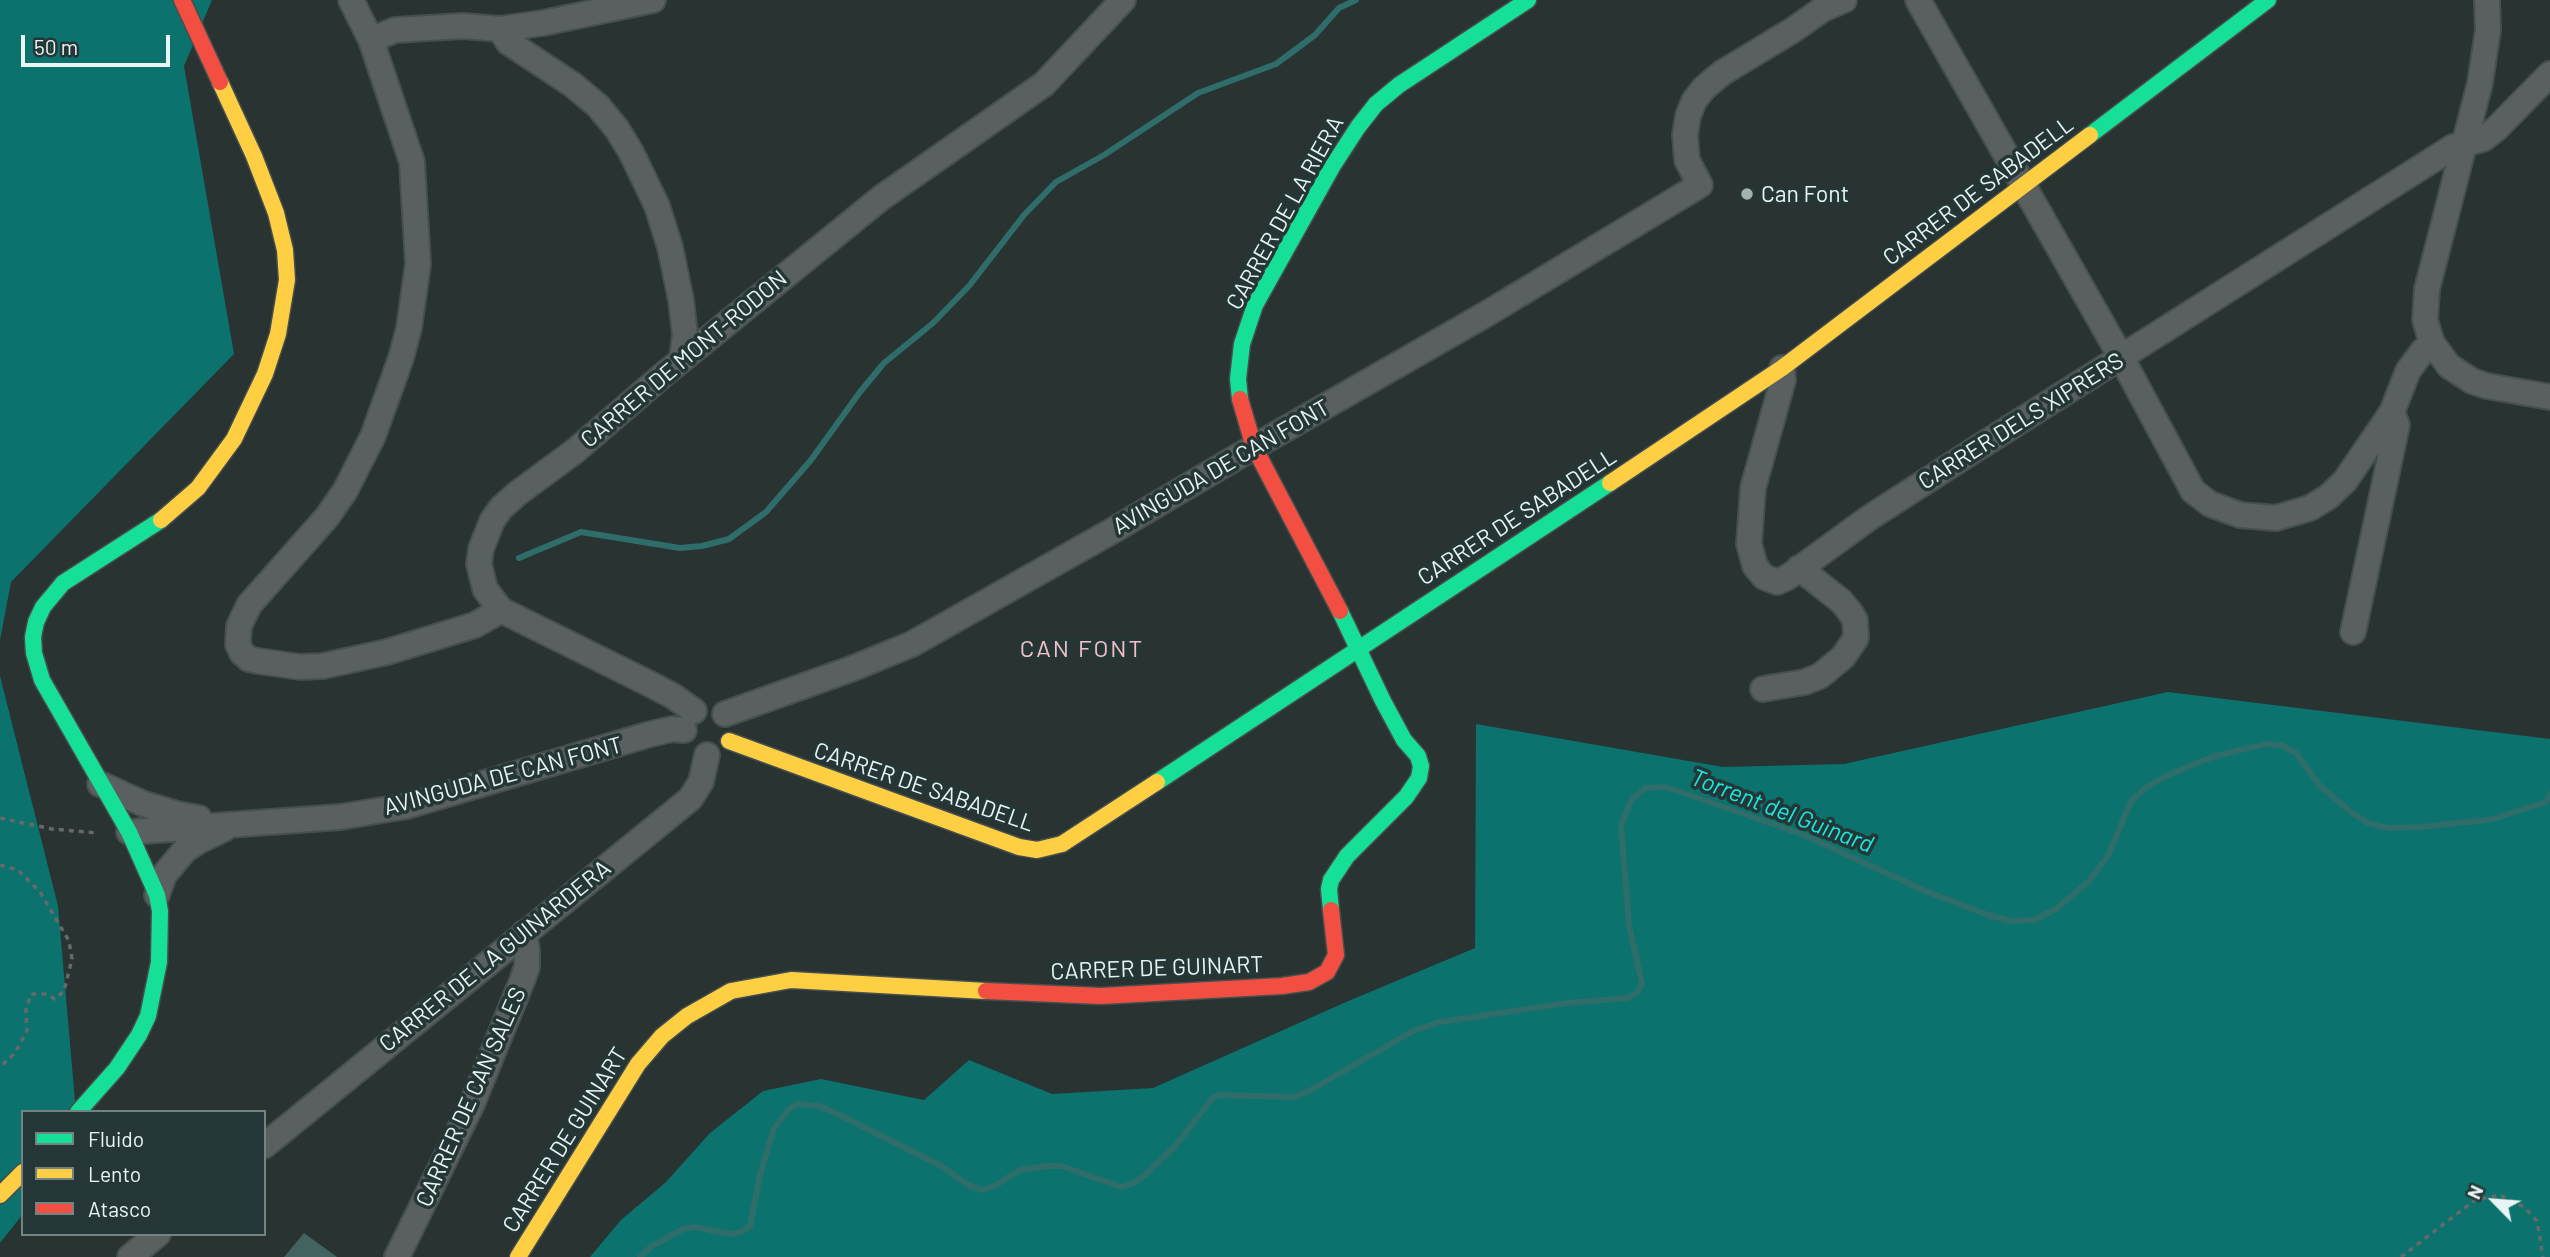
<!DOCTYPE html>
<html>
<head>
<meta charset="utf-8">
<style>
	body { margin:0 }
	#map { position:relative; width:2550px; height:1257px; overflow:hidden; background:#283332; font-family:Barlow,sans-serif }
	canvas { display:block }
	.legend { position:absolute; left:21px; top:1110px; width:245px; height:126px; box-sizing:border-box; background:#243736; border:2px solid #738382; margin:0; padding:9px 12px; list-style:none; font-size:21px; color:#e9f5f4 }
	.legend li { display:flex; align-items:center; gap:14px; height:35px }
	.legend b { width:35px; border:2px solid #738382 }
	.north { position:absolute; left:2459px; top:1166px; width:70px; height:70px; -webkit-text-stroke:5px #243736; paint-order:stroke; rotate:295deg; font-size:19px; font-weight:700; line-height:28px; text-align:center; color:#e9f5f4 }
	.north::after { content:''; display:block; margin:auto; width:24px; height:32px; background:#e9f5f4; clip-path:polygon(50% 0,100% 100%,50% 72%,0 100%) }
	.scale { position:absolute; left:21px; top:35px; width:149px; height:32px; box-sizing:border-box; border:4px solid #e9f5f4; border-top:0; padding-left:9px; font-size:21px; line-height:24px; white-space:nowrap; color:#e9f5f4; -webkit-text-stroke:5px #243736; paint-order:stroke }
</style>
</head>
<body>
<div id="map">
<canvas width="2550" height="1257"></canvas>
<ul class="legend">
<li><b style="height:9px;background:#16e098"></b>Fluido</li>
<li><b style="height:9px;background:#ffcf43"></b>Lento</li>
<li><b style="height:9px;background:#f24e42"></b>Atasco</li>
</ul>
<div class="north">N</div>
<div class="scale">50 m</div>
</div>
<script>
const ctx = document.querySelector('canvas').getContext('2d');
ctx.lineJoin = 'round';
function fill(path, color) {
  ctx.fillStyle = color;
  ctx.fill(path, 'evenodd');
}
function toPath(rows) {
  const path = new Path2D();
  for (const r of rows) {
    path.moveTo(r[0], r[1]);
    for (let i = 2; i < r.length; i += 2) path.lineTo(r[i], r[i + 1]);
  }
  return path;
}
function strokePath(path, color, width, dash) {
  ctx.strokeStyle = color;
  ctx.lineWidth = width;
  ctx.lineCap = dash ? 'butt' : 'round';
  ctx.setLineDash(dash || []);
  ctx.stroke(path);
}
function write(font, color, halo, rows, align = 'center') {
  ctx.font = font + ' Barlow,sans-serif';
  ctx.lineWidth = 7;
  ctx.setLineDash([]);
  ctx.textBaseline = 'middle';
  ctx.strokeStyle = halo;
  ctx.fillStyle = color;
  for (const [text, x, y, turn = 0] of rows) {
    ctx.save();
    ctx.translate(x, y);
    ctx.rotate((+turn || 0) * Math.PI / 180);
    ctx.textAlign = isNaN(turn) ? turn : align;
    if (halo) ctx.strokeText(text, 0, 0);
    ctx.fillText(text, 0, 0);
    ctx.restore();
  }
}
fill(toPath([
	[0,0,212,0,184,66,234,354,11,582,0,640],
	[0,676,58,906,76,1112,23,1112,23,1214,0,1243],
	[2168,692,2550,739,2550,1257,590,1257,621,1220,666,1182,710,1133,763,1091,821,1079,924,1100,969,1060,1052,1094,1153,1088,1346,1002,1475,948,1476,724,1723,767,1844,764]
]), '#0b726e');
strokePath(toPath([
	[519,558,581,532,680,548,702,546,729,539,766,512,811,460,860,392,884,363,933,323,969,286,1024,215,1056,182,1104,155,1198,93,1276,64,1315,35,1339,8,1356,0],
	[640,1257,652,1246,683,1229,695,1227,730,1234,741,1232,750,1226,760,1175,774,1128,788,1110,797,1104,819,1106,840,1115,941,1166,970,1186,982,1190,996,1185,1020,1170,1047,1166,1061,1166,1122,1187,1134,1183,1146,1174,1176,1145,1211,1100,1218,1095,1294,1097,1309,1091,1413,1031,1440,1022,1567,1003,1628,998,1637,993,1642,984,1629,925,1621,825,1632,799,1645,788,1665,787,1678,791,1804,835,1923,890,1988,915,2011,921,2034,920,2056,909,2088,882,2108,856,2131,801,2147,787,2168,775,2212,757,2265,744,2281,745,2296,753,2320,786,2351,812,2368,823,2388,828,2419,827,2489,820,2546,802,2550,794]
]), '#2f6d6a', 6);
fill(toPath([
	[304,1233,337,1257,284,1257]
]), '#436361');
const street = toPath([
	[351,0,371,40,412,162,418,264,409,328,401,358,373,436,345,491,327,517,249,605,239,626,238,645,242,653,249,659,258,661,300,667,323,666,387,652,475,625,501,610],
	[1918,0,2121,357,2193,491,2210,504,2240,515,2276,518,2310,508,2328,497,2345,481,2392,412,2408,371,2422,352,2432,343,2425,320,2427,289,2480,83,2488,30,2487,0],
	[500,29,508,42,573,85,598,106,617,129,631,152,657,206,670,247,681,300,685,335,682,359],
	[371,40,395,30,463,26,500,29,543,23,653,0],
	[2432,343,2449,366,2472,381,2487,386,2550,397],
	[1782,368,1783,380,1753,488,1749,544,1755,566,1764,577,1777,582,1788,577,1869,518,1976,449,2453,147,2483,139,2496,129,2550,74],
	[2353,632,2397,425,2392,412],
	[1763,689,1805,682,1820,676,1843,657,1856,638,1855,620,1850,612,1841,601,1799,568],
	[694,711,673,696,650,684,501,610,485,589,479,564,481,549,492,521,501,508,518,493,575,451,662,376,881,198,1044,84,1123,0],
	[725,714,851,669,912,644,1112,531,1254,447,1488,313,1700,185,1687,160,1685,135,1688,116,1694,101,1704,88,1722,73,1793,30,1823,9,1844,0],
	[100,784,144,804,177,814,199,818],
	[129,832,340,817,407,806,647,735,672,729,684,730],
	[157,895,164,875,185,850,199,841,224,829],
	[264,1146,690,799,701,782,707,755],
	[130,1257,158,1234],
	[397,1257,472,1104,522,981,527,967,527,950,524,933]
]);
const fast = toPath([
	[2090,135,2268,0],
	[1240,399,1238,379,1242,344,1255,305,1332,167,1358,127,1376,104,1399,85,1528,0],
	[1157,782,1610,483],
	[1331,910,1329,889,1331,880,1347,856,1406,797,1419,778,1421,766,1418,756,1404,740,1383,701,1340,611],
	[78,1112,117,1068,139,1035,148,1016,159,962,160,911,157,895,129,832,42,680,34,653,33,637,36,622,43,607,63,583,161,520]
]);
const slow = toPath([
	[1610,483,1782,368,2090,135],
	[161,520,198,488,234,439,265,374,278,334,287,280,285,250,276,213,254,156,220,82],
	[729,741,1019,847,1037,850,1062,844,1157,782],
	[0,1195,23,1172],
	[518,1257,638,1064,662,1036,687,1016,731,991,791,980,986,991]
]);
const jam = toPath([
	[182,0,220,82],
	[1240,399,1254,447,1340,611],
	[986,991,1101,996,1282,986,1309,982,1327,972,1336,955,1331,910]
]);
strokePath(street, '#454f4e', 28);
strokePath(fast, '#454f4e', 19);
strokePath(slow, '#454f4e', 19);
strokePath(jam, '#454f4e', 19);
strokePath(toPath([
	[0,818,52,829,98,833],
	[0,865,18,870,40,892,69,941,72,959,64,991,55,999,46,994,31,994,26,1009,27,1031,15,1053,0,1067],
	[2401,1257,2475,1200,2500,1195,2524,1207,2537,1221,2543,1257]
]), '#636a69', 3.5, [5, 5]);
strokePath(street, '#59605f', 24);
strokePath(fast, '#16e098', 16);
strokePath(slow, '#ffcf43', 16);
strokePath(jam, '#f24e42', 16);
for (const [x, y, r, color] of [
	[1747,194,7,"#a5b1b0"]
]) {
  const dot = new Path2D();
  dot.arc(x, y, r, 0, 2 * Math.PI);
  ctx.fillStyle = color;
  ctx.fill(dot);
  strokePath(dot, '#243736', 2.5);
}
write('23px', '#e9f5f4', '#243736', [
	["CARRER DE SABADELL",1978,191,-37],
	["CARRER DE LA RIERA",1285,213,-61],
	["CARRER DE MONT-RODON",684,359,-40],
	["CARRER DELS XIPRERS",2021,421,-32],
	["AVINGUDA DE CAN FONT",1221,467,-30],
	["CARRER DE SABADELL",1517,517,-33],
	["AVINGUDA DE CAN FONT",503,776,-15],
	["CARRER DE SABADELL",924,787,19],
	["CARRER DE LA GUINARDERA",495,956,-39],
	["CARRER DE GUINART",1157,968,-2],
	["CARRER DE CAN SALES",471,1097,-66],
	["CARRER DE GUINART",565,1140,-58]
]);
write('23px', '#e9f5f4', '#243736', [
	["Can Font",1761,194]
], 'left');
ctx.letterSpacing = '2px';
write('24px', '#f4c0c7', '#243736', [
	["CAN FONT",1082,649]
]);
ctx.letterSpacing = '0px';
write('italic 24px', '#18e8e0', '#243736', [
	["Torrent del Guinard",1782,811,21]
]);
</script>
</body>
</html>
